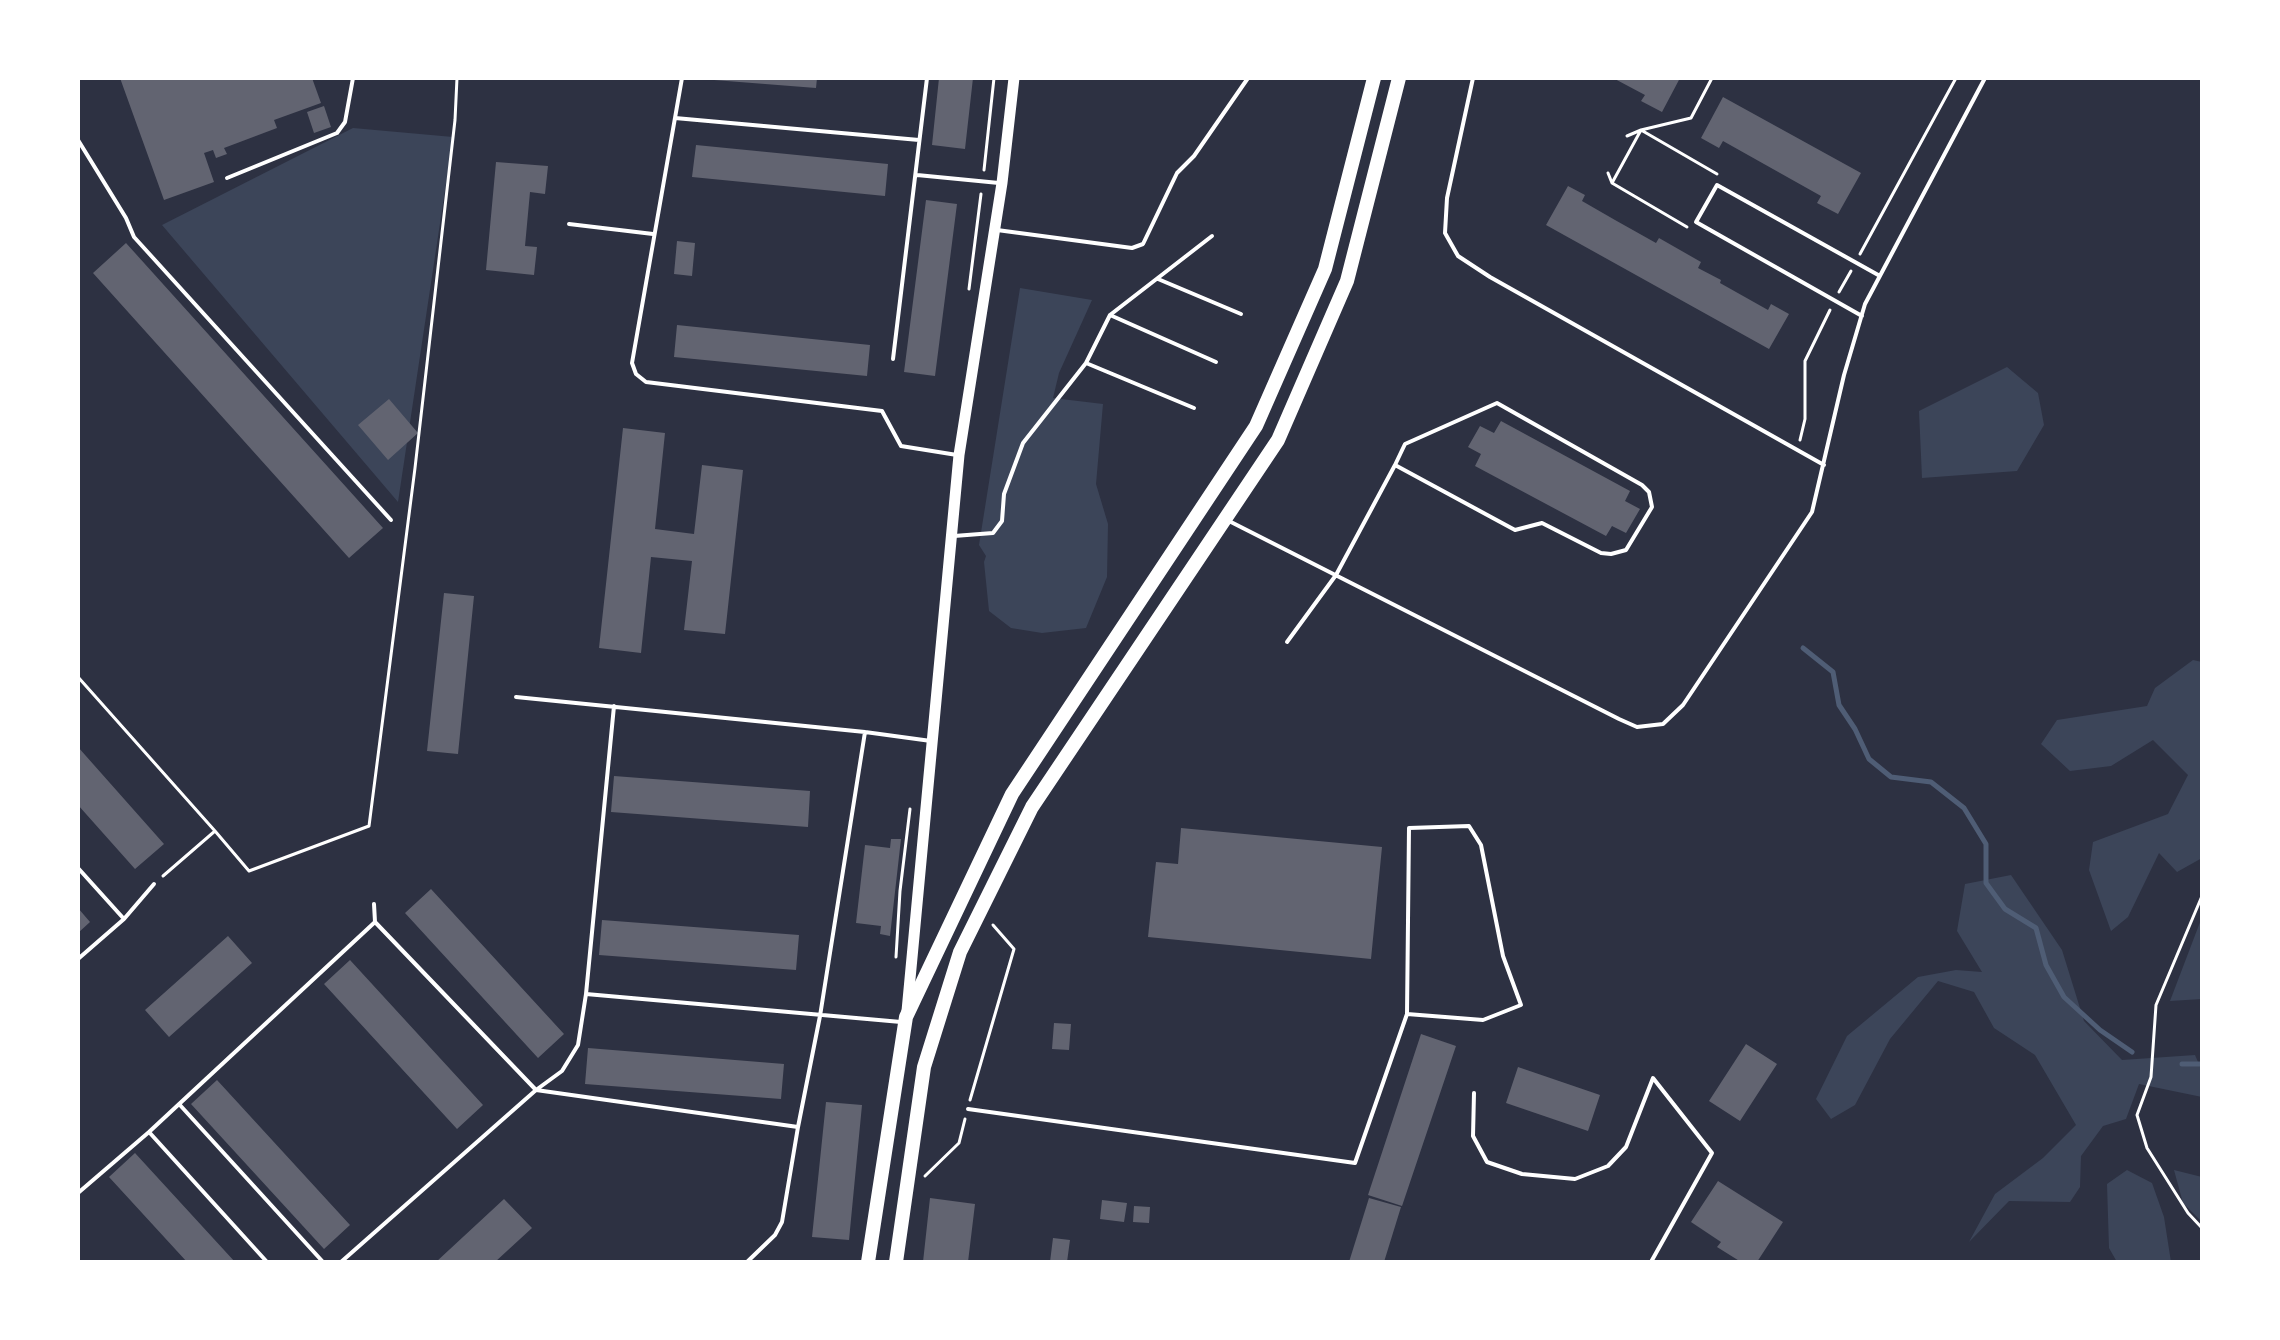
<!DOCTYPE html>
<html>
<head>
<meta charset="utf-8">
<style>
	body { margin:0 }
	#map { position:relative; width:2280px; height:1340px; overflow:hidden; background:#2d3142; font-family:Rubik,sans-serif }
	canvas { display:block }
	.frame { position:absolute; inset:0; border:80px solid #fff; pointer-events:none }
</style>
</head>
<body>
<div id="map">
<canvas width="2280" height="1340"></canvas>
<div class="frame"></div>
</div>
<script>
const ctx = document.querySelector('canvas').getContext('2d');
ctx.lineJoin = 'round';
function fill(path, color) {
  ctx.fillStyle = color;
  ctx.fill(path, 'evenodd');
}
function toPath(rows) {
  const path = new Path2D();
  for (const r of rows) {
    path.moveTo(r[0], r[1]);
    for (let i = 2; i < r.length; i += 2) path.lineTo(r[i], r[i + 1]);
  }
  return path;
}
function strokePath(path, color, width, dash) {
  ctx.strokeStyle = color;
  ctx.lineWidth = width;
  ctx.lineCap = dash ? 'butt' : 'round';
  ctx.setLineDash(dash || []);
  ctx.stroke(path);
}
fill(toPath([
	[353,128,453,137,398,502,162,225],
	[1020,288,1092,300,1059,373,1053,398,1103,404,1096,484,1108,524,1107,577,1086,628,1042,633,1011,628,989,611,984,562,986,556,979,545],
	[2007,367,2038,393,2044,425,2017,471,1922,478,1919,411],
	[2193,660,2202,662,2202,858,2177,872,2159,853,2128,917,2111,931,2089,870,2093,842,2168,814,2188,775,2153,740,2111,766,2070,771,2041,744,2057,720,2147,706,2155,688],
	[2011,875,2062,950,2084,1021,2122,1060,2195,1055,2202,1071,2202,1097,2139,1084,2126,1119,2103,1126,2081,1156,2080,1187,2070,1202,2009,1201,1969,1242,1995,1194,2043,1158,2076,1125,2035,1055,1994,1028,1974,992,1938,981,1890,1039,1855,1105,1831,1119,1816,1099,1847,1036,1918,977,1956,970,1982,972,1957,931,1965,884],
	[2202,917,2202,999,2170,1001],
	[2127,1170,2152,1183,2164,1217,2171,1262,2117,1262,2109,1248,2107,1184],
	[2174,1170,2202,1177,2202,1222,2183,1203]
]), '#3c4559');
strokePath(toPath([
	[1803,648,1833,672,1839,705,1855,729,1869,759,1891,777,1931,782,1964,808,1986,844,1986,883,2005,909,2036,928,2046,965,2064,997,2100,1030,2132,1052],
	[2182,1064,2202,1064]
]), '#4f5d75', 5);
fill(toPath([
	[120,78,312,78,321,103,274,120,277,128,224,148,227,154,216,158,213,150,204,153,214,182,164,200],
	[714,78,817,78,816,88,714,80],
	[939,78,973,78,965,149,932,145],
	[1613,78,1680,78,1662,112,1641,101,1645,95],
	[1723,97,1861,173,1838,214,1817,203,1821,196,1723,141,1719,148,1701,138],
	[324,106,331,127,314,133,307,112],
	[696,145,888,164,885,196,692,177],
	[496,162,548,166,545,194,530,192,525,246,537,247,534,275,486,270],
	[1568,186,1585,195,1582,201,1615,220,1656,243,1659,238,1701,262,1698,268,1721,280,1720,283,1768,310,1771,304,1789,314,1769,349,1546,225],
	[926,200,957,204,935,376,904,372],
	[677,241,695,243,692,276,674,274],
	[126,243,383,528,349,558,93,273],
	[677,325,870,345,867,376,674,357],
	[389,399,418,433,388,460,358,425],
	[1501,421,1630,491,1625,501,1640,509,1626,533,1612,526,1606,536,1475,466,1481,454,1468,447,1480,426,1494,433],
	[623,428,665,433,655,529,694,534,702,465,743,470,725,634,684,630,692,561,651,557,641,653,599,648],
	[444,593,474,596,458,754,427,751],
	[78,747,164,844,135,869,78,805],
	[614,776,810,791,808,827,611,812],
	[1181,828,1382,847,1371,959,1148,937,1156,862,1178,864],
	[891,839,901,839,890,936,880,934,881,926,856,923,865,845,890,848],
	[431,889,564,1034,538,1058,405,913],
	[78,908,90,922,78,933],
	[602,920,799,935,796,970,599,955],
	[228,936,252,963,169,1037,145,1010],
	[350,960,483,1105,457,1129,324,984],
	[1054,1023,1071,1024,1069,1050,1052,1049],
	[1421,1034,1456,1046,1402,1206,1368,1195],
	[1746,1044,1777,1064,1740,1121,1709,1101],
	[588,1048,784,1064,781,1099,585,1084],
	[1518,1067,1600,1095,1588,1131,1506,1103],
	[217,1080,350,1225,324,1249,191,1104],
	[826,1102,862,1105,849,1240,812,1237],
	[135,1153,235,1262,187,1262,109,1177],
	[1718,1181,1783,1222,1757,1262,1741,1262,1717,1247,1721,1242,1691,1222],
	[930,1198,975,1204,968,1262,923,1262],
	[1369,1198,1401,1207,1384,1262,1349,1262],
	[504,1199,532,1228,495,1262,436,1262],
	[1102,1200,1127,1203,1124,1222,1100,1219],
	[1134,1206,1150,1207,1149,1223,1133,1222],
	[1053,1238,1070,1240,1067,1262,1050,1262]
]), '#626471');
strokePath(toPath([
	[1627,136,1641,130,1717,174],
	[984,170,994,78],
	[1608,173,1612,183],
	[1687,227,1612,183,1641,130,1691,118,1712,78],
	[1860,254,1956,78],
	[969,289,981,194],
	[1839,292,1851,271],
	[1800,440,1805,419,1805,361,1830,310],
	[78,677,215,831,163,876],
	[215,831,249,871,369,826,415,468,455,120,457,78],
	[2202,896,2156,1005,2151,1077,2137,1115,2147,1148,2188,1213,2202,1228],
	[896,957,900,891,910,809],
	[970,1100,1014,949,993,925],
	[925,1176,959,1143,965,1119]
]), '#fff', 3);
strokePath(toPath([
	[682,78,632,363,636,374,646,382,882,411,901,446,957,455],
	[1473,78,1447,198,1445,233,1458,256,1490,277,1824,465],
	[675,118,919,140],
	[78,140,126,218,134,237,391,520],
	[917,175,999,183],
	[227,178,337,133,345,122,353,78],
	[569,224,653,234],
	[997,230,1132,248,1143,244,1177,173,1194,156,1248,78],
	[1158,279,1241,314],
	[1110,315,1212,236],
	[1862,316,1696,222,1717,185,1880,276],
	[893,359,927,78],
	[1086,363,1110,315,1216,362],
	[1227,520,1619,719,1637,727,1663,724,1683,705,1812,512,1844,375,1865,304,1985,78],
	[954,536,993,533,1002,521,1004,494,1023,443,1086,363,1194,408],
	[1287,642,1336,575,1395,465,1515,530,1542,523,1601,553,1611,554,1626,550,1652,507,1649,492,1642,485,1497,403,1405,444,1395,465],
	[516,697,865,732,931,741],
	[78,868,124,919],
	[78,959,124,919,154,884],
	[586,994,614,706],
	[1474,1093,1473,1136,1487,1162,1522,1174,1575,1179,1608,1166,1626,1147,1653,1078,1712,1153,1651,1262],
	[179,1104,323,1262],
	[968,1109,1355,1163,1407,1014,1483,1020,1521,1005,1503,956,1481,845,1469,826,1409,828,1407,1014],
	[798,1127,820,1016,865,732],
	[149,1132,267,1262],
	[78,1193,149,1132,375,922,374,904],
	[341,1262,536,1090,375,922],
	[747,1262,775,1235,782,1222,798,1127,536,1090,562,1071,578,1045,586,994,901,1022],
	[1154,1262,1158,1262]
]), '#fff', 4);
strokePath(toPath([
	[907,1011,959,455,1002,183,1014,78]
]), '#fff', 11);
strokePath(toPath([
	[868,1262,906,1017,1012,794,1256,426,1325,269,1374,78],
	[896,1262,924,1067,960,952,1032,807,1278,440,1347,281,1399,78]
]), '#fff', 14);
</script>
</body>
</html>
